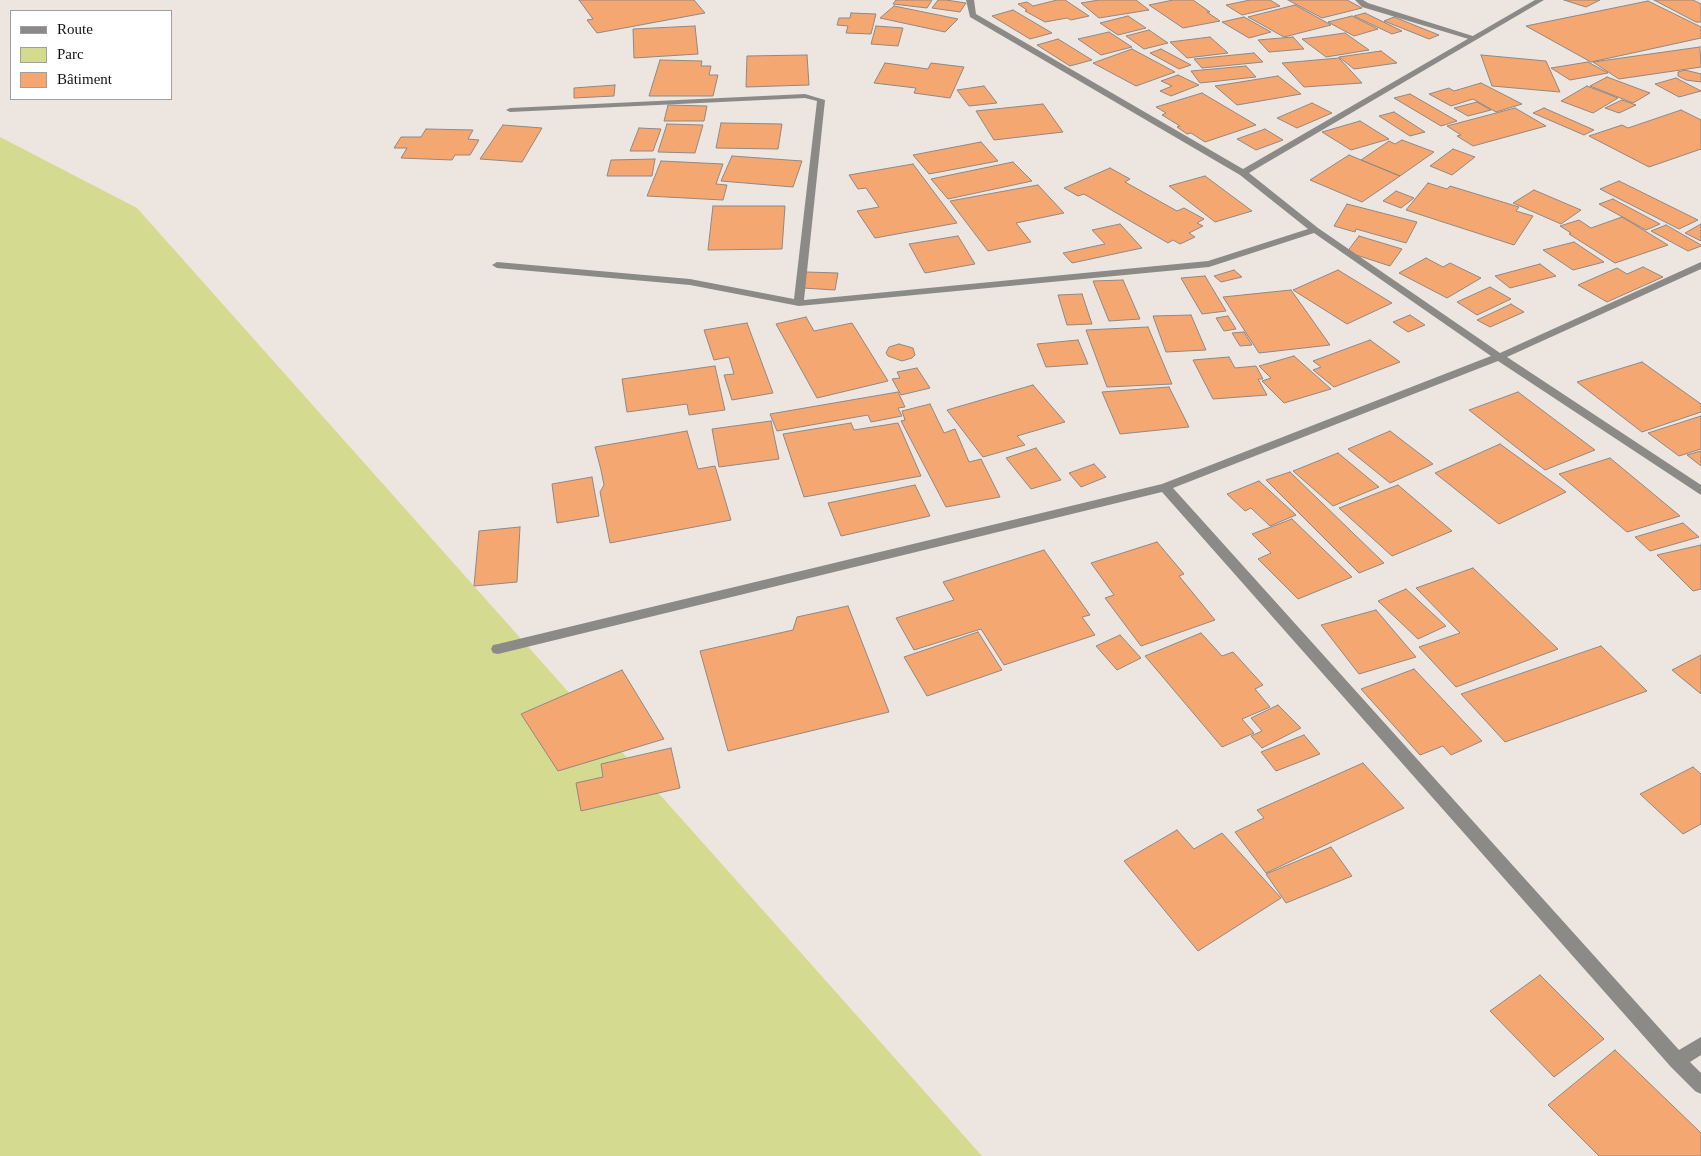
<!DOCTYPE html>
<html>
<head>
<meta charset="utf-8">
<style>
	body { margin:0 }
	#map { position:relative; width:1701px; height:1156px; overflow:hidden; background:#ede5e0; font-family:"Times New Roman",serif }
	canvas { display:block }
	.legend { position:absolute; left:10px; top:10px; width:162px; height:90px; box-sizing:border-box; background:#fff; border:1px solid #a09f9f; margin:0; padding:6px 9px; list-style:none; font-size:15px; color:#12100e }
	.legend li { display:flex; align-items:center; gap:10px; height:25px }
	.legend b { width:25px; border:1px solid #a09f9f }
</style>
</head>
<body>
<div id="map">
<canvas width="1701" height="1156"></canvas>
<ul class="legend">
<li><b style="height:6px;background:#8c8a87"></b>Route</li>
<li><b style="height:14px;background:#d4db90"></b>Parc</li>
<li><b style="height:14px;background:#f5a772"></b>Bâtiment</li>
</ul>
</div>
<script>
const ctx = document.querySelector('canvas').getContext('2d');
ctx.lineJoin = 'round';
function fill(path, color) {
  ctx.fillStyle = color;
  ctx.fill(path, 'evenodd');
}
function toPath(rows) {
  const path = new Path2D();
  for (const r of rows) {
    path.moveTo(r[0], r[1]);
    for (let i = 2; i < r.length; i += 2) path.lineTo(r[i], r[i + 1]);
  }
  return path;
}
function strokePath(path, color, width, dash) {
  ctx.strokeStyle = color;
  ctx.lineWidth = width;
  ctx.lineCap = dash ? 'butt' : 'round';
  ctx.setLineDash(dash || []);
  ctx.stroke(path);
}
fill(toPath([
	[0,137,137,208,982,1156,0,1156]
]), '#d4db90');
const building = toPath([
	[579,0,694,0,705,13,597,33,587,20,593,19,579,0],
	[896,0,932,0,927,8,893,4,896,0],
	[938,0,946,0,966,3,960,12,932,8,938,0],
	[1057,0,1065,0,1089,16,1071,20,1067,18,1045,22,1025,11,1027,10,1018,4,1027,2,1033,6,1057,0],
	[1099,0,1136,0,1149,10,1099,18,1081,3,1099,0],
	[1173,0,1193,0,1210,12,1207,12,1220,21,1183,28,1149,5,1173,0],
	[1250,0,1270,0,1280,6,1242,15,1226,5,1250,0],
	[1288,0,1347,0,1362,8,1322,18,1288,0],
	[1564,0,1600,0,1586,7,1564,0],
	[1654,0,1693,0,1701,4,1701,22,1696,22,1654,0],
	[1648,1,1701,27,1701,38,1591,62,1526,26,1648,1],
	[1295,5,1331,25,1284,37,1248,17,1295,5],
	[894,6,958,19,945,32,880,18,894,6],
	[1013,10,1052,33,1030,39,992,16,1013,10],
	[851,13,876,14,871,34,846,33,848,26,837,25,839,18,850,18,851,13],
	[1365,13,1402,31,1392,34,1354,16,1365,13],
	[1128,16,1146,28,1118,35,1100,23,1128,16],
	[1352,16,1378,29,1354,36,1328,22,1352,16],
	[1244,17,1271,32,1249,38,1222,22,1244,17],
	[1394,17,1439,35,1429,39,1384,21,1394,17],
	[695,26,698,54,634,58,633,29,695,26],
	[876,26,903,28,898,46,871,44,876,26],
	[1149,30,1168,43,1144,49,1126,36,1149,30],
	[1109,32,1132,47,1101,55,1078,39,1109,32],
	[1345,33,1369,50,1326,57,1302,39,1345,33],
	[1210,37,1228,53,1187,58,1170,42,1210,37],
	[1293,37,1304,49,1269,52,1258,40,1293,37],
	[1058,39,1092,60,1070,66,1037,45,1058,39],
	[1700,47,1701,67,1619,79,1593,62,1700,47],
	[1132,49,1175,72,1136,86,1093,63,1132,49],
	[1161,49,1191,65,1179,69,1150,53,1161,49],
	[1381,51,1397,63,1354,69,1339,57,1381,51],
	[1254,53,1263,62,1202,68,1194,59,1254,53],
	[807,55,809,85,746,87,747,56,807,55],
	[1481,55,1546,61,1560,92,1492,86,1481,55],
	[1339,58,1362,83,1304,87,1282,63,1339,58],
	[660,60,702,61,701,66,711,66,709,75,718,75,713,96,649,96,660,60],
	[1588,62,1608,73,1570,80,1551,68,1588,62],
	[885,63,928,69,931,63,964,67,950,98,914,93,916,88,874,83,885,63],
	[1246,66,1256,77,1200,83,1191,71,1246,66],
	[1685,70,1701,74,1701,82,1686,80,1678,76,1678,72,1685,70],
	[1178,75,1199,85,1171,96,1160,91,1172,86,1161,81,1178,75],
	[1278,76,1301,94,1237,105,1215,86,1278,76],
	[1607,77,1650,93,1633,103,1590,86,1607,77],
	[1676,78,1701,91,1679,97,1655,84,1676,78],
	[1481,83,1522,104,1496,112,1473,99,1451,106,1429,94,1449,88,1454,91,1481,83],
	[615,85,614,96,574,98,574,88,615,85],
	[984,86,997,103,969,106,957,90,984,86],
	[1587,86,1618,98,1593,113,1561,101,1587,86],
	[1202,93,1256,125,1205,142,1191,133,1187,134,1177,127,1180,126,1162,115,1166,113,1156,107,1202,93],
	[1410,94,1457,121,1441,126,1394,98,1410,94],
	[1622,100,1636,105,1619,113,1605,108,1622,100],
	[1477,102,1491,110,1468,116,1454,108,1477,102],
	[1312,103,1332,113,1297,128,1277,118,1312,103],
	[1043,104,1063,132,994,140,976,111,1043,104],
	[668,105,707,106,704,121,664,121,668,105],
	[1515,108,1546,126,1473,146,1457,136,1461,135,1447,126,1515,108],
	[1544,108,1594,130,1584,135,1533,113,1544,108],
	[1681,110,1701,120,1701,149,1649,167,1589,136,1622,125,1628,128,1681,110],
	[1394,112,1425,132,1410,136,1379,116,1394,112],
	[1360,121,1389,139,1351,150,1322,132,1360,121],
	[721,123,782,124,778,149,716,148,721,123],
	[667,124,703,125,695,153,658,152,667,124],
	[503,125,542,128,522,162,480,159,503,125],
	[639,128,661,129,653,151,630,151,639,128],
	[426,129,473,130,468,139,479,140,470,155,455,155,452,160,401,158,407,148,394,148,401,137,421,137,426,129],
	[1265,129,1283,140,1256,150,1237,139,1265,129],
	[1402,140,1434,152,1400,176,1361,160,1389,141,1395,144,1402,140],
	[981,142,998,161,929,174,913,155,981,142],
	[1453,149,1475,157,1452,175,1430,166,1453,149],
	[1349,155,1400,176,1362,202,1310,180,1349,155],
	[732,156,802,161,793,187,721,181,732,156],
	[655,159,652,176,607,176,611,160,655,159],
	[661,161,723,164,716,184,727,185,723,200,647,196,661,161],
	[1013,162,1032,181,948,199,931,179,1013,162],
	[913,164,957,223,875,238,857,211,879,207,866,188,858,189,849,175,913,164],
	[1110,168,1130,179,1125,182,1177,211,1184,208,1204,219,1197,223,1203,226,1189,233,1195,237,1180,244,1173,240,1168,243,1084,194,1078,196,1064,188,1110,168],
	[1205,176,1252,211,1215,222,1169,186,1205,176],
	[1619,181,1698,220,1679,229,1600,189,1619,181],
	[1428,183,1447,189,1450,186,1519,207,1516,211,1533,216,1514,245,1406,210,1428,183],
	[1038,185,1064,213,1016,223,1031,242,988,251,950,201,1038,185],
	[1534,190,1581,210,1561,224,1513,203,1534,190],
	[1396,191,1414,198,1401,208,1383,201,1396,191],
	[1613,199,1660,224,1646,230,1599,204,1613,199],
	[1347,204,1417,222,1406,243,1356,229,1355,232,1334,226,1347,204],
	[713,206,785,206,782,249,708,250,713,206],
	[1622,217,1668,245,1615,263,1569,234,1571,233,1560,226,1579,220,1591,228,1622,217],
	[1120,224,1142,248,1072,263,1063,253,1105,244,1092,230,1120,224],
	[1701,224,1701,241,1685,233,1701,224],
	[1666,225,1701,245,1701,246,1688,251,1651,231,1666,225],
	[958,236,975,264,925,273,909,244,958,236],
	[1359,236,1402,249,1390,266,1347,252,1359,236],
	[1574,242,1604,262,1573,270,1543,250,1574,242],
	[1426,258,1443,267,1450,263,1481,278,1447,298,1399,273,1426,258],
	[1540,264,1556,276,1510,288,1495,276,1540,264],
	[1643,267,1663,277,1607,302,1578,285,1617,268,1627,274,1643,267],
	[1234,270,1242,277,1221,282,1214,276,1234,270],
	[1338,270,1392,303,1347,324,1293,290,1338,270],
	[806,272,838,273,835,290,803,288,806,272],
	[1205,276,1226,311,1202,314,1181,278,1205,276],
	[1123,280,1140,319,1109,321,1093,281,1123,280],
	[1490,287,1511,299,1477,315,1457,302,1490,287],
	[1291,290,1330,345,1259,353,1223,297,1291,290],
	[1082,294,1092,324,1067,325,1058,295,1082,294],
	[1511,304,1524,312,1490,327,1477,320,1511,304],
	[1191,315,1206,350,1166,352,1153,316,1191,315],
	[1410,315,1425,325,1408,332,1393,322,1410,315],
	[1228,316,1236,329,1224,331,1216,318,1228,316],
	[806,317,814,331,852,323,888,381,817,398,776,324,806,317],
	[747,323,773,393,732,400,724,375,734,374,729,357,714,360,704,330,747,323],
	[1148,327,1172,384,1107,387,1086,330,1148,327],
	[1244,332,1252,345,1240,346,1232,333,1244,332],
	[1078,340,1088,364,1046,367,1037,344,1078,340],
	[1370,340,1400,362,1334,387,1313,370,1321,367,1313,361,1370,340],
	[899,344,913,348,915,355,912,358,902,361,888,356,886,353,889,347,899,344],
	[1294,356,1313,373,1331,389,1284,403,1262,381,1271,378,1259,366,1294,356],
	[1229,357,1235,368,1256,366,1263,379,1258,379,1267,395,1213,399,1193,360,1229,357],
	[1642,362,1701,404,1701,412,1642,432,1577,382,1642,362],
	[715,366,725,410,689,415,687,404,627,412,622,379,715,366],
	[917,368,930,388,901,395,892,379,900,378,897,372,917,368],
	[1033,385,1065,422,1017,436,1025,445,983,457,947,410,1033,385],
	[1169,387,1189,427,1120,434,1102,392,1169,387],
	[898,392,905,407,898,408,902,416,871,422,868,415,777,431,770,414,898,392],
	[1518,392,1595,450,1545,470,1469,410,1518,392],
	[930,404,944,433,955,429,969,462,981,459,1000,497,946,507,901,421,905,420,902,411,930,404],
	[1701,416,1701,449,1679,456,1648,433,1701,416],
	[771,421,779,459,719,467,712,429,771,421],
	[851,423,854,430,898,423,921,476,804,497,783,434,851,423],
	[687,431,698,469,715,466,731,520,610,543,600,492,604,485,601,470,595,447,687,431],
	[1390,431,1433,464,1390,483,1348,449,1390,431],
	[1500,444,1566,492,1499,524,1435,473,1500,444],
	[1036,448,1061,480,1031,489,1006,458,1036,448],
	[1701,451,1701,466,1687,455,1701,451],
	[1338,453,1379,487,1333,506,1293,471,1338,453],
	[1610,458,1680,516,1627,532,1559,474,1610,458],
	[1094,464,1106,477,1081,487,1069,473,1094,464],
	[1290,472,1384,563,1359,573,1266,480,1290,472],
	[592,477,599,516,557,523,552,484,592,477],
	[1259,481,1296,515,1270,526,1251,508,1245,511,1227,494,1259,481],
	[915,485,930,516,841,536,828,503,915,485],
	[1398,485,1452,531,1392,556,1339,508,1398,485],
	[1292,519,1352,577,1298,599,1258,559,1271,553,1252,534,1292,519],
	[1683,523,1699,537,1650,551,1635,537,1683,523],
	[520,527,517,582,474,586,479,531,520,527],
	[1157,542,1184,574,1179,576,1215,620,1141,646,1105,598,1114,595,1091,563,1157,542],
	[1701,545,1701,589,1693,591,1657,555,1701,545],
	[1044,550,1090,615,1082,617,1095,635,1004,665,981,629,914,650,896,618,954,600,943,582,1044,550],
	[1473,568,1558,649,1456,687,1419,647,1460,633,1416,588,1473,568],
	[1406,589,1446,626,1418,639,1378,601,1406,589],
	[848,606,889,712,728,751,700,651,793,630,797,617,848,606],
	[1376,610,1416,657,1359,674,1321,625,1376,610],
	[978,632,1002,670,927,696,904,657,978,632],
	[1201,633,1222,656,1233,652,1263,685,1255,689,1270,707,1242,719,1254,733,1222,747,1145,656,1201,633],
	[1120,635,1141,658,1117,670,1096,646,1120,635],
	[1601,646,1647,691,1505,742,1461,694,1601,646],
	[1701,655,1701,694,1672,670,1701,655],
	[1414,669,1482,741,1451,755,1443,746,1420,755,1361,689,1414,669],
	[622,670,664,739,558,771,521,714,622,670],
	[1278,705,1301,728,1262,748,1251,736,1262,731,1251,718,1278,705],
	[1304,735,1320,754,1276,771,1261,752,1304,735],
	[671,748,680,788,581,811,576,783,603,777,601,764,671,748],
	[1363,763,1404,808,1266,873,1235,832,1264,818,1257,810,1363,763],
	[1693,767,1701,774,1701,824,1683,834,1640,794,1693,767],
	[1177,830,1194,849,1222,833,1281,898,1198,951,1124,861,1177,830],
	[1331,847,1352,876,1286,903,1266,874,1331,847],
	[1540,975,1604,1039,1554,1077,1490,1011,1540,975],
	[1615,1050,1701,1133,1701,1156,1599,1156,1548,1105,1615,1050]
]);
fill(building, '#f5a772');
strokePath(building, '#908883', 1);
fill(toPath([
	[1355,0,1363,0,1368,3,1479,38,1472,40,1362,7,1355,0]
]), '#8c8a87');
fill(toPath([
	[966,0,974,0,976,14,1243,169,1535,0,1544,0,1249,173,1318,228,1500,353,1701,262,1701,269,1507,357,1701,485,1701,495,1498,361,1173,488,1679,1050,1701,1037,1701,1055,1690,1062,1701,1073,1701,1094,1695,1091,1671,1067,1162,492,498,654,493,653,491,649,493,645,498,644,1162,484,1491,356,1314,233,1209,267,799,306,690,285,497,268,492,265,497,262,690,279,794,299,817,101,805,98,510,112,506,110,510,108,805,94,825,100,804,300,1208,261,1308,229,1240,175,970,17,966,0]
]), '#8c8a87');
</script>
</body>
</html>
